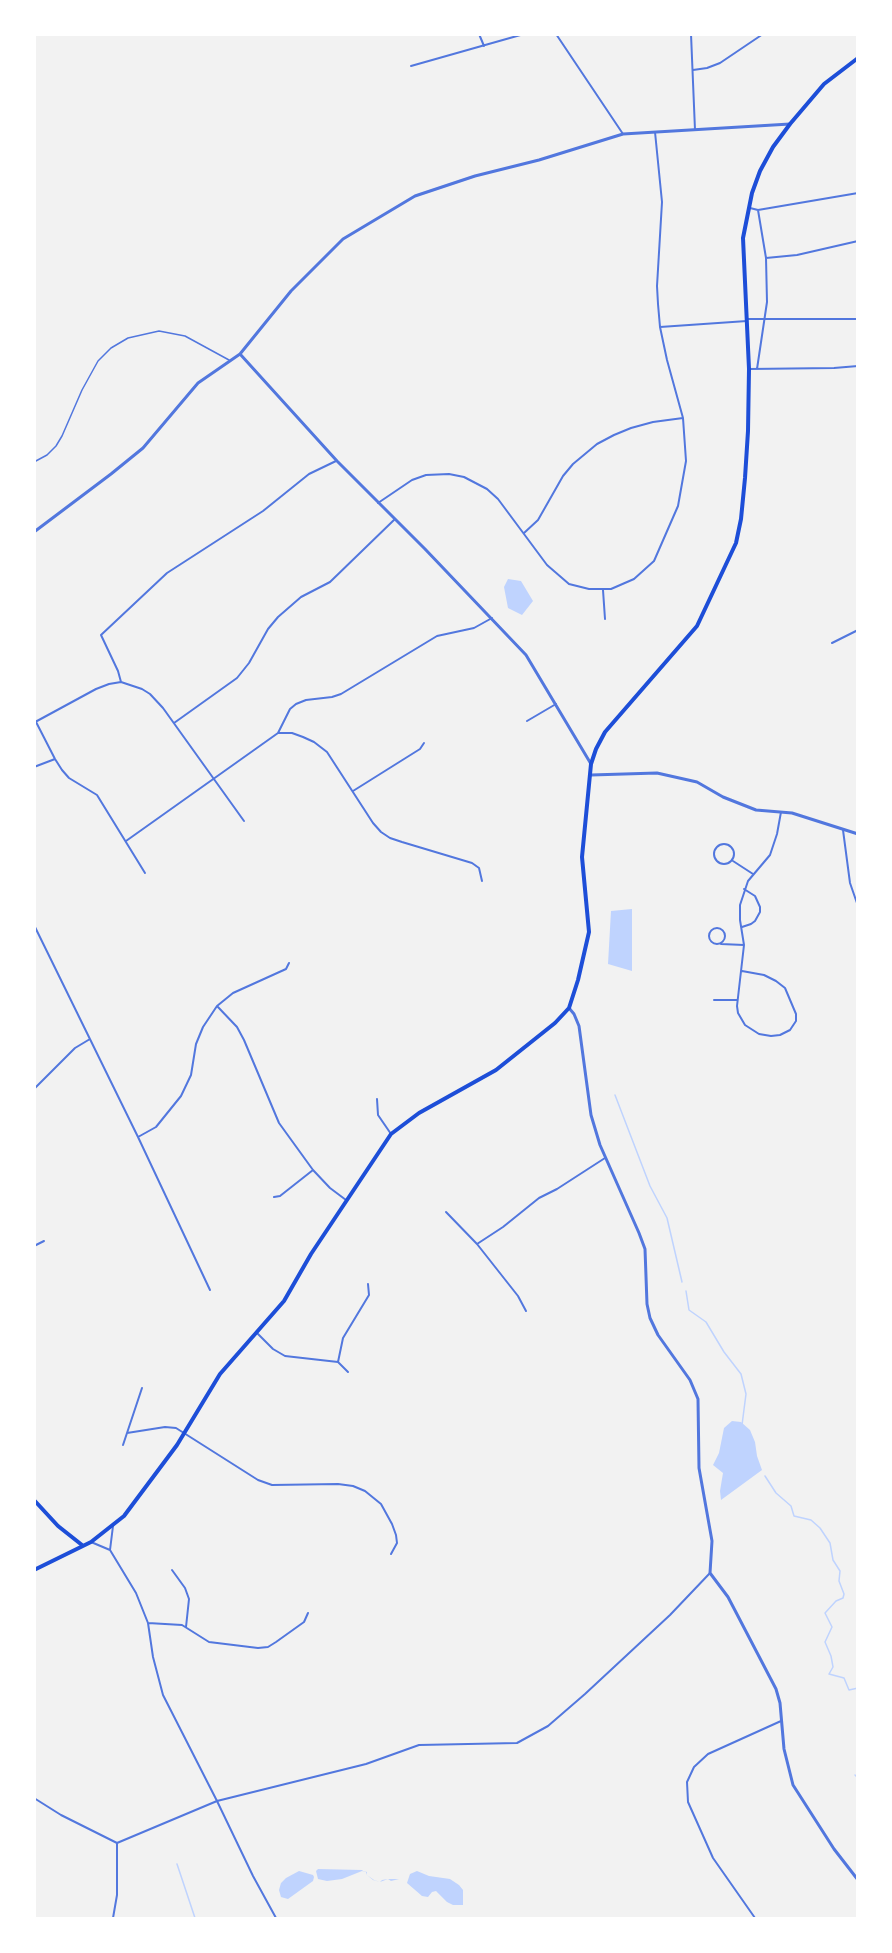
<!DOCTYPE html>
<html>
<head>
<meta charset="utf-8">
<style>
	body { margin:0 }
	#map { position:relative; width:892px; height:1953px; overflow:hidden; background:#f2f2f2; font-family:Lato,sans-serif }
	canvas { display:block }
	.frame { position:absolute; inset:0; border:36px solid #fff; pointer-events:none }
</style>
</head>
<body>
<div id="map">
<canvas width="892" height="1953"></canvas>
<div class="frame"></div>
</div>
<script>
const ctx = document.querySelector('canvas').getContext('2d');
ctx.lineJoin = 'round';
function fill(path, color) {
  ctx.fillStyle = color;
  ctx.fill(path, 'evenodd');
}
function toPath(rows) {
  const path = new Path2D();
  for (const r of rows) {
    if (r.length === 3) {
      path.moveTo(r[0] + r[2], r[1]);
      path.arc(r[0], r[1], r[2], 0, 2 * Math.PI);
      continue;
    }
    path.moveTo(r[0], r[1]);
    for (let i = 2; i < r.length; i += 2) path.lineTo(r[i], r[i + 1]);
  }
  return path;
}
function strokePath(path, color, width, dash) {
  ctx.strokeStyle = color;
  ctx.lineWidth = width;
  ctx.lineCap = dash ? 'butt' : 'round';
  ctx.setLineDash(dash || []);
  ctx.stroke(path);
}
fill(toPath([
	[508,579,521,581,533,601,522,615,508,608,504,587],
	[632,909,632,971,608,964,611,911],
	[732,1421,741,1422,750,1430,755,1442,757,1456,762,1470,721,1500,720,1491,723,1473,713,1465,719,1453,724,1428],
	[318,1869,362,1870,363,1871,367,1872,367,1875,374,1880,380,1882,382,1880,388,1879,399,1879,391,1881,388,1879,380,1882,373,1880,367,1875,366,1872,362,1871,342,1879,327,1881,318,1879,316,1871],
	[299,1871,313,1875,314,1877,313,1881,288,1899,281,1897,279,1890,281,1883,286,1878],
	[417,1871,429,1876,450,1879,459,1885,463,1890,463,1905,453,1905,447,1902,436,1891,432,1892,428,1897,422,1896,407,1883,410,1874]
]), '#bfd3fe');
strokePath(toPath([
	[615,1095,650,1186,667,1218,682,1282],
	[686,1291,689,1310,706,1322,724,1352,741,1374,746,1394,742,1425],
	[765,1476,776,1493,791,1506,794,1516,811,1520,820,1528,830,1543,833,1560,840,1571,839,1581,844,1594,843,1598,836,1601,825,1613,832,1627,825,1642,831,1656,833,1667,829,1674,844,1678,849,1690,858,1688],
	[855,1775,858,1778],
	[177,1864,195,1918]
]), '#bfd3fe', 1.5);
strokePath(toPath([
	[34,462,47,455,56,446,62,436,82,390,98,361,111,348,128,338,159,331,185,336,229,360]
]), '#5277de', 1.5);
strokePath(toPath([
	[479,34,484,46],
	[556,34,623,134],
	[691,34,695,130],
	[411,66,524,34],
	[693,70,707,68,720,63,763,34],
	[750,208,758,210,766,258,767,302,757,369],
	[758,210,858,193],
	[766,258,797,255,858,241],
	[747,319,858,319],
	[660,327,747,321],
	[749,369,834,368,858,366],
	[378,503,412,480,426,475,449,474,464,477,487,489,498,499,547,565,569,584,589,589,611,589,634,579,654,561,678,506,686,461,683,418,667,360,660,327,658,304,657,286,662,202,655,132],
	[524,533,538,520,563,476,573,464,597,444,614,435,631,428,653,422,683,418],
	[603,590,605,619],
	[832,643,858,630],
	[121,682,118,671,101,635,167,573,263,511,309,474,336,461],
	[34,718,55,759,62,770,69,778,97,795,145,873],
	[37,721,96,689,109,684,121,682,142,689,150,694,163,708,244,821],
	[527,721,556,704],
	[174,723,237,678,249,663,268,629,278,617,301,597,330,582,395,519],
	[278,733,292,733,303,737,314,742,327,752,373,823,381,832,390,838,402,842,472,863,479,868,482,881],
	[34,767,55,759],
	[353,791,420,749,424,743],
	[843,830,850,883,858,906],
	[126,841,278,733,290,709,296,704,306,700,332,697,341,694,437,636,474,628,492,618],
	[724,854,10],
	[733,861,753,874],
	[34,925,138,1137,210,1290],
	[742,927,751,924,755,921,760,912,760,907,755,896,744,889],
	[717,936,8],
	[721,944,744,945],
	[742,971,764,975,776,981,785,988,796,1014,796,1021,790,1030,780,1035,771,1036,759,1034,745,1025,738,1013,737,1006,744,945,740,920,740,905,748,881,770,855,777,834,781,812],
	[714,1000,737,1000],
	[217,1006,237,1027,244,1040,279,1123,313,1170,330,1188,346,1200],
	[34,1089,75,1048,90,1039],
	[377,1099,378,1115,391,1134],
	[138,1137,156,1127,181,1096,191,1075,196,1044,203,1027,217,1006,233,993,286,969,289,963],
	[274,1197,280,1196,313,1170],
	[446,1212,477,1244,518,1296,526,1311],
	[477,1244,503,1227,539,1198,557,1189,605,1158],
	[34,1246,44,1241],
	[257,1333,273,1349,285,1356,338,1362,348,1372],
	[338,1362,343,1338,369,1295,368,1284],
	[142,1388,127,1433,165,1427,176,1428,258,1480,272,1485,338,1484,353,1486,365,1491,381,1504,392,1524,396,1535,397,1543,391,1554],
	[123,1445,127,1433],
	[91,1542,110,1550,136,1593,148,1623,153,1657,163,1695,217,1801,253,1876,276,1918],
	[110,1550,113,1526],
	[172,1570,185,1588,189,1599,186,1627],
	[148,1623,182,1625,209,1642,258,1648,268,1647,276,1642,304,1622,308,1613],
	[34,1798,61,1815,117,1843],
	[113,1918,117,1895,117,1843,217,1801,366,1764,419,1745,517,1743,548,1726,585,1694,670,1615,710,1573],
	[755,1918,713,1858,688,1802,687,1782,694,1767,708,1754,781,1721]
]), '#5277de', 2);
strokePath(toPath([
	[240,354,337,461,425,549,526,655,591,764],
	[34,532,111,474,143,448,198,383,240,354,291,291,343,239,415,196,475,176,539,160,623,134,790,124],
	[591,775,657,773,697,782,723,797,756,810,792,813,858,834],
	[569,1008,574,1014,579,1026,591,1115,600,1145,639,1233,645,1249,647,1304,650,1318,658,1335,690,1380,698,1399,699,1468,712,1541,710,1573,728,1597,776,1689,780,1703,784,1749,793,1785,834,1849,858,1880]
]), '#5277de', 3);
strokePath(toPath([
	[34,1500,58,1526,82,1545]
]), '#1d4ed8', 4);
strokePath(toPath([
	[34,1570,91,1542,124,1516,177,1445,220,1374,284,1301,311,1254,391,1134,419,1113,496,1070,555,1023,569,1008,578,980,589,932,582,857,591,764,596,749,605,732,697,626,736,543,741,519,745,478,748,431,749,369,743,238,752,193,760,171,773,147,790,124,824,84,858,58]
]), '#1d4ed8', 4);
</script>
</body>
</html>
